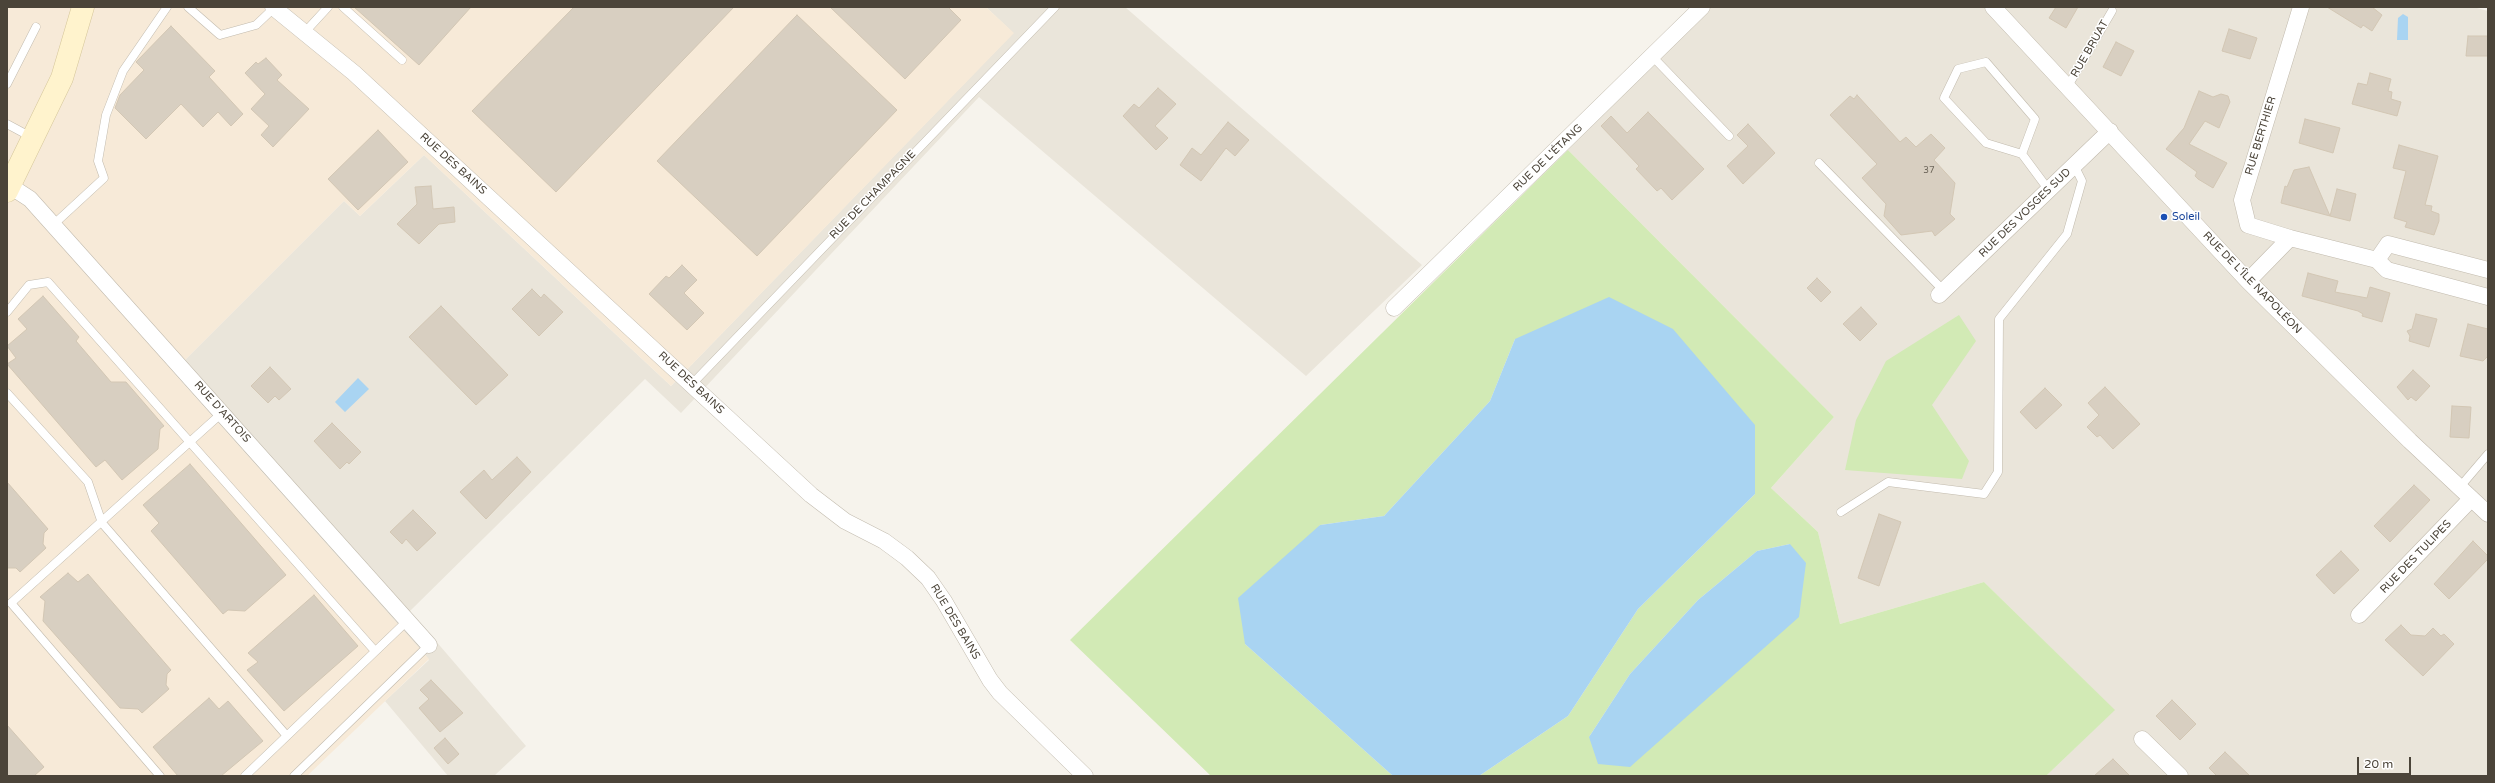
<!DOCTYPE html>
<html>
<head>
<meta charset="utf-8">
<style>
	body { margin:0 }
	#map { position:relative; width:2495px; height:783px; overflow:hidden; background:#f6f3ec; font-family:"Varela Round",sans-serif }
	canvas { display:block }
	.frame { position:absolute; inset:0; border:8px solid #4b4439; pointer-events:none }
	.scale { position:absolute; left:2357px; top:757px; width:54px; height:18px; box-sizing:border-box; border:2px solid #4b4439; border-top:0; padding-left:5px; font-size:12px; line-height:14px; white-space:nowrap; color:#4b4439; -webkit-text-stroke:3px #fff; paint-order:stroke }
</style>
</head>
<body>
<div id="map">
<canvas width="2495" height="783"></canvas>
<div class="frame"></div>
<div class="scale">20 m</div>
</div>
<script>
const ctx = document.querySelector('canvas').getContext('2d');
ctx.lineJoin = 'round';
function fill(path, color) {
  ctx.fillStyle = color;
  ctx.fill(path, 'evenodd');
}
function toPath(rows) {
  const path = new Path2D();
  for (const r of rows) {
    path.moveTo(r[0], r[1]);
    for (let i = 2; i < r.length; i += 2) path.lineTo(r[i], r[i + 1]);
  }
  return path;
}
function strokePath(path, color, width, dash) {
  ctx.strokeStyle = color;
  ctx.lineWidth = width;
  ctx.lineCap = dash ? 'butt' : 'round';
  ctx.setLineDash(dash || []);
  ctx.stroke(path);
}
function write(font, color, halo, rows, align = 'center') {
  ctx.font = font + ' "Varela Round",sans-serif';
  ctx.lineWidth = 3;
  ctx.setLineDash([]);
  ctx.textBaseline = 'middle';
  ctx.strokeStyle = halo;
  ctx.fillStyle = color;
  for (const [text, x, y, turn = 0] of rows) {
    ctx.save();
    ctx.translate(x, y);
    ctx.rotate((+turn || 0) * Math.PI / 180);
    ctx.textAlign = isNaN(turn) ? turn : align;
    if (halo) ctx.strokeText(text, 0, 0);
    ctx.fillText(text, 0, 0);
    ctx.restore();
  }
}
fill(toPath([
	[986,7,1125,7,1422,265,1306,376,979,97,681,413,645,379,410,611,526,746,494,776,448,776,385,701,429,660,173,372,344,201,360,216,424,155,671,386,1013,33],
	[1708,7,2473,7,2488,11,2488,776,2046,776,2114,710,1984,582,1840,624,1818,532,1771,488,1834,417,1568,150]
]), '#eae5da');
fill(toPath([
	[7,7,986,7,1014,33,671,386,424,155,360,216,344,201,173,372,429,659,307,776,7,776]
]), '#f7ead8');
fill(toPath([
	[1568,150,1834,417,1771,488,1818,532,1840,624,1984,582,2115,710,2046,776,1479,776,1568,716,1638,609,1755,494,1515,339,1490,401,1384,516,1320,525,1245,644,1393,776,1211,776,1070,640],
	[1790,544,1589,737,1630,674,1698,600,1757,551],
	[1959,315,1976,341,1932,405,1969,461,1962,479,1845,470,1856,420,1886,361]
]), '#d2eab5');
fill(toPath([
	[2403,14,2408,17,2408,40,2397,40,2398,18],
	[1609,297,1673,329,1755,425,1755,494,1638,609,1568,716,1479,776,1393,776,1245,644,1238,598,1320,525,1384,516,1490,401,1515,339],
	[358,378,369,389,345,412,335,402],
	[1790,544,1806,563,1799,617,1630,767,1598,764,1589,737,1630,674,1698,600,1757,551]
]), '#a9d4f2');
const building = toPath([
	[354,7,471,7,419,65,354,7],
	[574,7,734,7,556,192,472,111,574,7],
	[830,7,948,7,961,20,905,79,830,7],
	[2056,7,2078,7,2066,28,2049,18,2056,7],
	[2327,7,2372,7,2382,15,2372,31,2363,25,2361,28,2327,7],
	[797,15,897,110,757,256,657,161,797,15],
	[171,26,215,71,209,77,243,114,231,126,218,112,203,127,181,104,146,139,115,108,120,95,144,70,136,62,171,26],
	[2229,29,2257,38,2250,59,2222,51,2229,29],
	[2468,36,2488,36,2488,56,2466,56,2468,36],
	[2116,42,2134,51,2121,76,2103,67,2116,42],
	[266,58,282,75,277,80,309,109,273,147,261,135,269,126,251,109,265,94,245,73,256,62,258,64,266,58],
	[2370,73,2391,79,2388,91,2392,92,2391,99,2401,102,2397,116,2352,104,2358,83,2367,85,2370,73],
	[1158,88,1176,104,1155,126,1168,138,1156,150,1123,116,1134,104,1139,108,1158,88],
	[2199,91,2213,97,2221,94,2228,96,2230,102,2219,128,2205,121,2189,144,2227,163,2213,188,2198,179,2195,176,2197,172,2166,149,2184,128,2199,91],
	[1857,95,1900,142,1906,137,1916,147,1931,134,1945,148,1934,160,1955,183,1950,214,1955,219,1935,236,1932,231,1901,235,1884,216,1886,204,1862,178,1877,164,1830,115,1850,96,1854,99,1857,95],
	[1648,112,1704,169,1672,200,1661,188,1657,191,1636,169,1639,166,1601,126,1611,116,1627,133,1648,112],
	[2305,119,2340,128,2333,153,2299,143,2305,119],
	[1228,122,1249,140,1235,156,1226,148,1201,181,1180,165,1192,148,1201,155,1228,122],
	[1748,124,1775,153,1743,184,1727,166,1748,146,1737,135,1748,124],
	[378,130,408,162,358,210,328,179,378,130],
	[2399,145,2438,156,2425,205,2432,206,2431,211,2439,214,2439,221,2434,235,2405,227,2407,222,2394,218,2406,171,2393,168,2399,145],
	[2309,167,2330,216,2281,203,2285,186,2287,187,2294,170,2309,167],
	[431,186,433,209,454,207,455,222,439,224,419,244,397,224,417,204,415,187,431,186],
	[2337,189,2356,194,2350,221,2330,216,2337,189],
	[682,265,697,280,684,293,704,313,687,330,649,294,666,276,669,278,682,265],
	[2308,273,2338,281,2335,292,2367,298,2370,287,2390,293,2382,322,2362,316,2363,314,2358,311,2302,296,2308,273],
	[1817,278,1831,292,1821,302,1807,288,1817,278],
	[532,289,541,298,544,294,563,312,539,336,512,309,532,289],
	[43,296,79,337,76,341,111,382,126,382,164,426,160,429,158,449,122,480,105,460,96,467,7,364,16,358,7,346,27,329,18,319,43,296],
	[441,306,508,375,476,405,409,337,441,306],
	[1861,307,1877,324,1860,341,1843,324,1861,307],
	[2416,314,2437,319,2429,347,2409,341,2410,336,2407,331,2412,329,2416,314],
	[2468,324,2488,329,2488,356,2483,361,2460,356,2468,324],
	[270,367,291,389,279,400,275,396,268,403,251,386,270,367],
	[2413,370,2430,386,2416,401,2411,397,2408,400,2397,387,2413,370],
	[2105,387,2140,424,2113,449,2100,435,2097,437,2087,427,2099,415,2088,403,2105,387],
	[2045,388,2062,405,2036,429,2020,412,2045,388],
	[2452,406,2471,407,2469,438,2450,437,2452,406],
	[332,423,361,452,349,464,347,462,340,469,314,441,332,423],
	[517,457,531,472,486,519,460,492,484,470,492,480,517,457],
	[190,464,286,575,245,611,228,610,223,614,151,531,159,523,143,505,190,464],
	[7,482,48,529,44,533,43,544,46,548,20,572,16,568,7,568,7,482],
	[2414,485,2430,500,2390,542,2374,526,2414,485],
	[413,510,436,533,417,551,406,539,402,544,390,532,413,510],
	[1879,514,1901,522,1879,586,1858,578,1879,514],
	[2473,541,2488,556,2488,559,2449,599,2434,584,2473,541],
	[2341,551,2359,570,2334,594,2316,575,2341,551],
	[68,573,78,582,88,574,171,670,167,674,166,685,169,689,142,713,138,709,120,708,43,621,45,601,40,597,68,573],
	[314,595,358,646,284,711,247,670,258,662,248,653,314,595],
	[2401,625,2411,635,2425,636,2433,628,2441,636,2444,634,2454,644,2423,676,2385,640,2401,625],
	[431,680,463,713,440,732,419,708,429,699,420,690,431,680],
	[209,698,219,709,228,701,263,741,221,776,178,776,153,747,209,698],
	[2172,700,2196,724,2180,740,2156,716,2172,700],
	[7,725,44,767,34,776,7,776,7,725],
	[445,738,459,754,448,764,434,748,445,738],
	[2225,752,2250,776,2217,776,2209,768,2225,752],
	[2113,759,2130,776,2094,776,2113,759]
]);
fill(building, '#d8cfc1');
strokePath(building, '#d3c7b4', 1);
const lane = toPath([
	[188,7,220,35,256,25,274,8],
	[343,7,402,60],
	[305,32,328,7],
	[1652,56,1729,136],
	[7,84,36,27],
	[2068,86,2112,11],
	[7,124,33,138],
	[2022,154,2035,119,1986,62,1958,69,1944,98,1986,143,2022,154,2048,189],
	[1819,163,1944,291],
	[53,225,104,178,98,161,106,115,123,71,167,7],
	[7,312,29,285,48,282,375,651],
	[692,384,1055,7],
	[7,393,88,482,102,523,287,736],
	[2459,488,2488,454],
	[1841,512,1888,482,1984,494,1998,472,1999,319,2067,234,2082,181,2074,165],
	[160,776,11,603,223,412],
	[245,776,406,622],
	[294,776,429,645]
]);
const street = toPath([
	[273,7,354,73,811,495,845,521,884,541,907,558,928,578,944,601,990,680,1000,693,1085,776],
	[1993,7,2248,281,2410,441,2488,514],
	[10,186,30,199,429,645],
	[2290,238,2248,225,2242,200,2301,7],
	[2377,260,2388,244,2488,270],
	[2248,281,2290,238,2377,260,2387,270,2488,297],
	[1939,295,2110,131],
	[1394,308,1702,7],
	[2359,615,2471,499],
	[2142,739,2180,776]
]);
const secondary = toPath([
	[7,191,62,78,83,7]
]);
strokePath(lane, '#c2bbae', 9);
strokePath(street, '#c2bbae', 17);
strokePath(secondary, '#d6c79b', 23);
strokePath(lane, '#fff', 8);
strokePath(street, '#fff', 16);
strokePath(secondary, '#fff3cd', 22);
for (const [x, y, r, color] of [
	[2164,217,4,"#1a4fb4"]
]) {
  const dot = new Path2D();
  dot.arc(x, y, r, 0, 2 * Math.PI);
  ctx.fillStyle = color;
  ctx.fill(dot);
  strokePath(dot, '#fff', 1.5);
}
write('9px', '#6e675b', null, [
	["37",1929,171]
]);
write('11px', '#4b4439', '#fff', [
	["RUE BRUAT",2090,49,-60],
	["RUE BERTHIER",2261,136,-73],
	["RUE DE L'ÉTANG",1548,158,-44],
	["RUE DES BAINS",453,164,42],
	["RUE DE CHAMPAGNE",873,195,-46],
	["RUE DES VOSGES SUD",2025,213,-44],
	["RUE DE L'ÎLE NAPOLÉON",2252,283,46],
	["RUE DES BAINS",691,383,43],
	["RUE D'ARTOIS",222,412,48],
	["RUE DES TULIPES",2416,557,-46],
	["RUE DES BAINS",955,622,59]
]);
write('11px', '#164399', '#fff', [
	["Soleil",2172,217]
], 'left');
</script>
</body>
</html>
